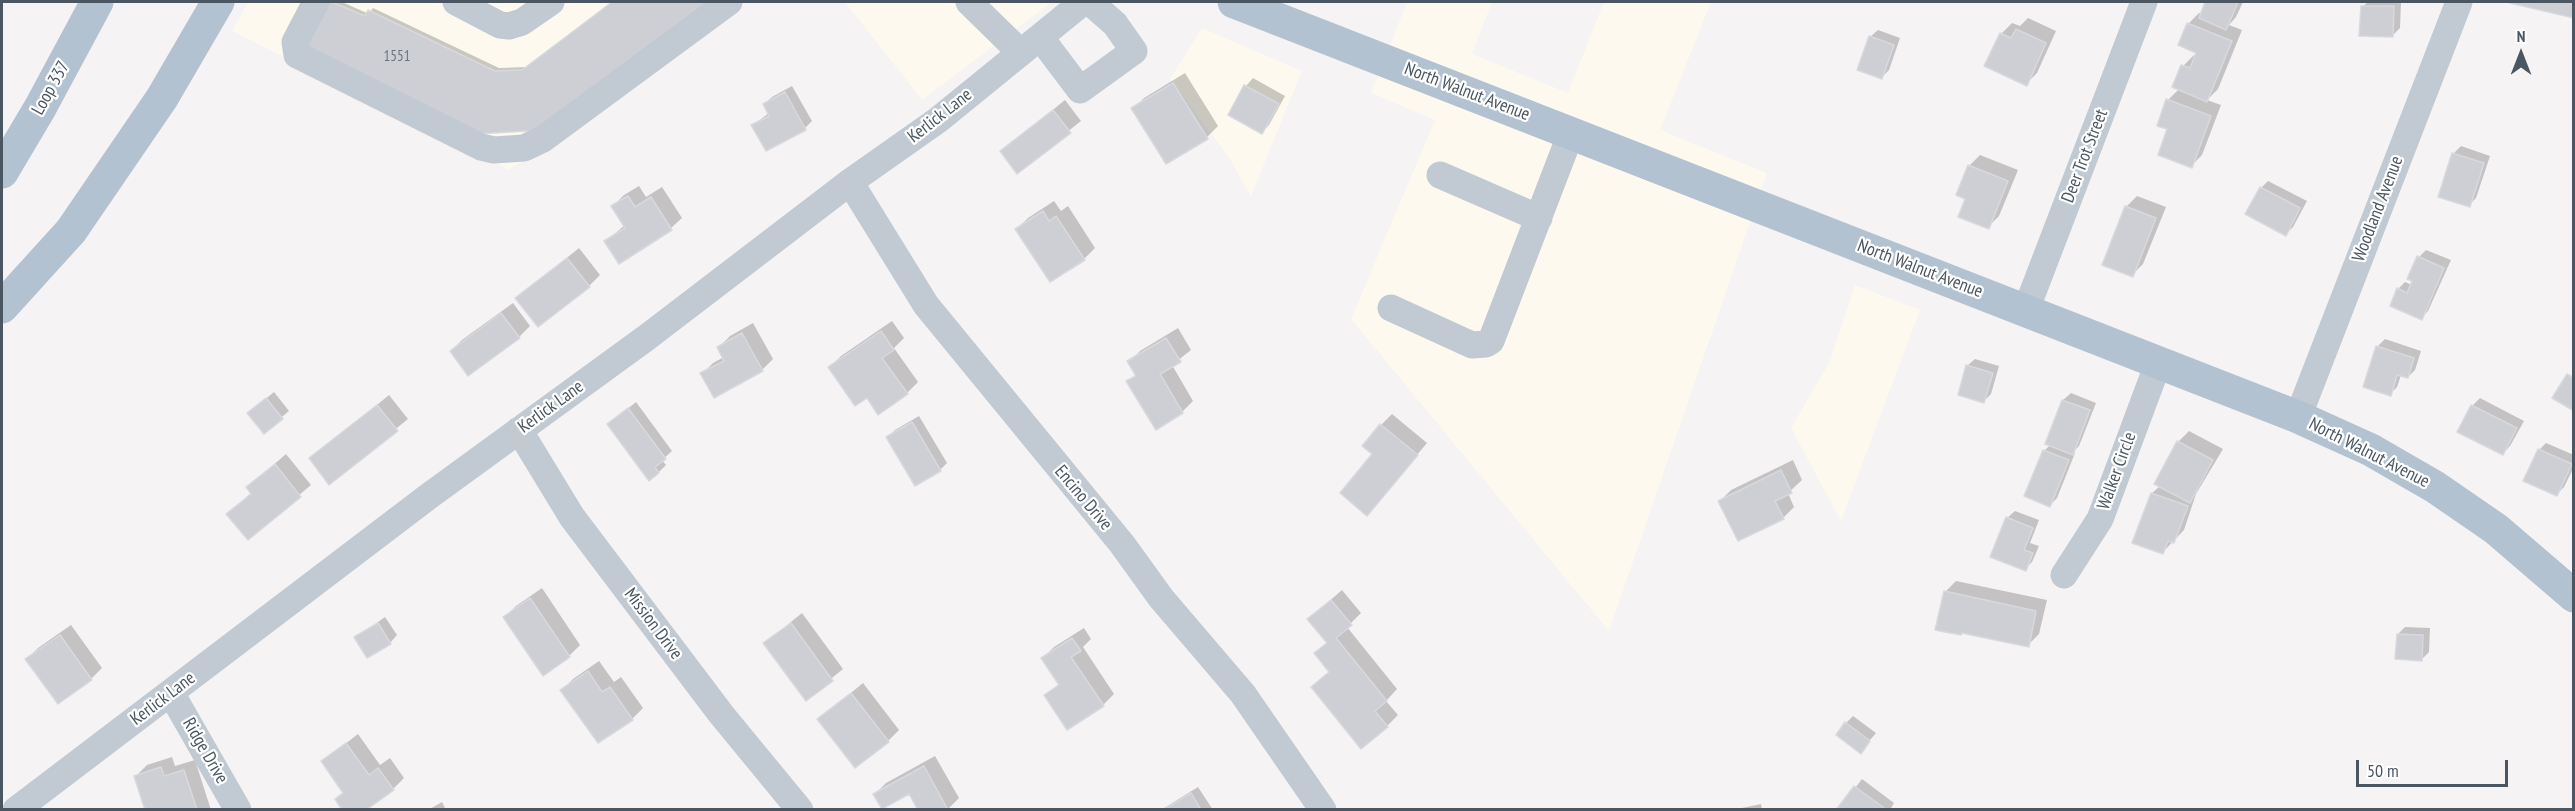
<!DOCTYPE html>
<html>
<head>
<meta charset="utf-8">
<style>
	body { margin:0 }
	#map { position:relative; width:2575px; height:811px; overflow:hidden; background:#f5f3f3; font-family:"PT Sans Narrow",sans-serif }
	canvas { display:block }
	.frame { position:absolute; inset:0; border:3px solid #4a5661; pointer-events:none }
	.north { position:absolute; left:2491px; top:24px; width:60px; height:60px; -webkit-text-stroke:4px #fff; paint-order:stroke; rotate:0deg; font-size:16px; font-weight:700; line-height:24px; text-align:center; color:#4a5661 }
	.north::after { content:''; display:block; margin:auto; width:21px; height:27px; background:#4a5661; clip-path:polygon(50% 0,100% 100%,50% 72%,0 100%) }
	.scale { position:absolute; left:2356px; top:760px; width:152px; height:27px; box-sizing:border-box; border:3px solid #4a5661; border-top:0; padding-left:8px; font-size:18px; line-height:21px; white-space:nowrap; color:#4a5661; -webkit-text-stroke:4px #fff; paint-order:stroke }
</style>
</head>
<body>
<div id="map">
<canvas width="2575" height="811"></canvas>
<div class="frame"></div>
<div class="north">N</div>
<div class="scale">50 m</div>
</div>
<script>
const ctx = document.querySelector('canvas').getContext('2d');
ctx.lineJoin = 'round';
function fill(path, color) {
  ctx.fillStyle = color;
  ctx.fill(path, 'evenodd');
}
function toPath(rows) {
  const path = new Path2D();
  for (const r of rows) {
    path.moveTo(r[0], r[1]);
    for (let i = 2; i < r.length; i += 2) path.lineTo(r[i], r[i + 1]);
  }
  return path;
}
function strokePath(path, color, width, dash) {
  ctx.strokeStyle = color;
  ctx.lineWidth = width;
  ctx.lineCap = dash ? 'butt' : 'round';
  ctx.setLineDash(dash || []);
  ctx.stroke(path);
}
function write(font, color, halo, rows, align = 'center') {
  ctx.font = font + ' "PT Sans Narrow",sans-serif';
  ctx.lineWidth = 4.5;
  ctx.setLineDash([]);
  ctx.textBaseline = 'middle';
  ctx.strokeStyle = halo;
  ctx.fillStyle = color;
  for (const [text, x, y, turn = 0] of rows) {
    ctx.save();
    ctx.translate(x, y);
    ctx.rotate((+turn || 0) * Math.PI / 180);
    ctx.textAlign = isNaN(turn) ? turn : align;
    if (halo) ctx.strokeText(text, 0, 0);
    ctx.fillText(text, 0, 0);
    ctx.restore();
  }
}
fill(toPath([
	[248,2,742,2,509,170,232,31],
	[845,2,1052,2,922,100],
	[1407,2,1492,2,1472,54,1568,93,1604,2,1711,2,1660,130,1767,173,1609,631,1351,319,1435,120,1371,93],
	[1202,28,1302,71,1251,196,1230,159,1170,79],
	[1855,285,1920,310,1841,521,1791,428,1830,361]
]), '#fdf9ef');
fill(toPath([
	[326,2,342,2,369,14,373,8,499,68,527,67,613,2,711,2,544,128],
	[2207,2,2243,2,2236,17,2229,25,2242,30,2218,89,2207,100,2221,105,2202,155,2191,166,2169,128,2168,100,2179,89,2174,87,2183,66,2194,55,2197,56,2188,24,2199,13,2202,14],
	[2368,2,2401,2,2400,28,2392,36,2362,7],
	[2511,2,2574,2,2574,17],
	[2028,18,2056,31,2037,73,2026,84,2001,34,2012,23,2020,26],
	[1878,30,1900,38,1889,70,1882,77,1870,37],
	[1185,73,1218,126,1207,137,1133,109,1144,98],
	[1253,78,1285,96,1269,125,1262,132,1230,114,1246,86],
	[792,86,812,121,805,128,753,125,769,113,764,104,772,97],
	[1065,100,1081,121,1017,172,1002,151],
	[2461,146,2490,156,2476,198,2469,205,2440,196,2454,153],
	[1980,155,2018,170,1999,216,1988,227,1967,198,1969,166],
	[2268,181,2307,201,2293,227,2286,234,2261,188],
	[639,186,646,197,662,187,682,218,671,228,619,262,606,241,625,225,613,206,624,195],
	[2137,196,2166,207,2143,264,2132,275,2126,207],
	[1054,201,1061,211,1068,206,1095,248,1084,259,1017,229,1028,218],
	[579,248,600,275,589,286,517,298],
	[2426,250,2451,260,2428,311,2421,318,2398,289,2405,282,2412,285,2419,257],
	[513,303,530,326,519,337,451,351,462,340],
	[892,321,904,338,894,348,918,382,907,393,867,396,830,367,841,356],
	[753,323,773,359,762,370,702,374,713,363,724,357,719,347,730,336],
	[1178,328,1191,350,1172,365,1193,401,1182,412,1156,428,1128,382,1136,374,1129,362,1140,351],
	[2385,339,2421,351,2415,370,2408,377,2401,375,2397,387,2390,394,2365,386,2378,346],
	[1975,359,1999,366,1991,394,1984,401,1967,366],
	[274,392,289,411,264,432,249,413],
	[2071,393,2096,403,2079,446,2073,452,2075,453,2057,498,2050,505,2044,451,2050,445,2047,443,2063,400],
	[389,395,408,419,330,482,311,459],
	[2480,398,2524,421,2510,446,2503,453,2459,431,2473,405],
	[636,402,672,451,662,460,666,465,659,472,609,424],
	[1392,414,1427,443,1367,514,1374,454,1381,425],
	[919,416,947,463,940,470,888,437,895,430],
	[2189,431,2223,449,2196,494,2184,530,2162,553,2134,542,2152,493,2160,486,2178,442],
	[2546,443,2574,455,2574,467,2564,487,2557,494,2539,450],
	[286,454,311,485,248,538,228,514,252,492,248,487],
	[1793,460,1802,480,1788,493,1794,507,1783,518,1720,501,1731,490],
	[2015,511,2039,520,2030,543,2039,546,2032,562,2025,569,2007,518],
	[1956,581,2047,600,2039,634,2028,645,1963,631,1945,592],
	[542,588,580,645,569,656,505,617,516,606],
	[1342,590,1361,613,1347,627,1397,689,1386,701,1398,715,1387,726,1313,687,1330,671,1316,653,1327,642,1309,619],
	[802,613,843,669,806,699,765,643],
	[385,617,397,635,390,643,356,638],
	[71,625,102,668,91,679,27,659,38,648],
	[2405,627,2430,628,2429,652,2422,659,2398,634],
	[1084,628,1091,639,1083,647,1114,694,1103,705,1046,695,1060,683,1043,658,1054,647],
	[599,661,614,682,621,677,643,708,632,719,562,690,573,679],
	[863,683,899,730,888,741,819,719],
	[1853,716,1876,733,1860,752,1846,723],
	[358,734,380,765,390,758,404,778,393,789,337,799,344,791,323,761],
	[935,756,959,798,947,810,910,792,875,794,886,783],
	[172,757,175,766,195,760,211,810,147,810,136,776,147,765],
	[1862,779,1894,803,1890,810,1838,810],
	[1198,787,1213,810,1161,810],
	[442,802,446,810,428,810],
	[1761,804,1762,810,1736,810,1737,809]
]), '#0003');
const building = toPath([
	[325,2,332,2,365,16,368,10,495,71,522,70,612,2,714,2,544,130,476,134,303,45,325,2],
	[2205,2,2238,2,2226,30,2199,18,2205,2],
	[2510,2,2574,2,2574,18,2510,3,2510,2],
	[2361,6,2394,6,2393,37,2359,36,2361,6],
	[2187,23,2232,41,2207,102,2172,87,2181,65,2190,68,2196,53,2178,45,2187,23],
	[2016,29,2046,43,2027,86,1984,66,2000,33,2011,38,2016,29],
	[1869,36,1894,45,1882,79,1857,70,1869,36],
	[1173,83,1208,139,1166,164,1131,108,1173,83],
	[1244,85,1279,104,1262,134,1228,115,1244,85],
	[785,92,806,130,766,151,751,125,769,116,763,104,785,92],
	[2166,99,2211,116,2192,168,2158,155,2167,129,2157,126,2166,99],
	[1053,110,1071,133,1017,174,1000,151,1053,110],
	[2452,153,2484,163,2470,207,2438,197,2452,153],
	[1968,165,2008,181,1989,229,1958,217,1965,199,1956,195,1968,165],
	[2260,187,2300,208,2286,236,2245,214,2260,187],
	[628,196,635,207,651,197,672,230,619,264,604,241,625,228,611,206,628,196],
	[2125,206,2156,218,2133,277,2102,265,2125,206],
	[1043,211,1049,221,1056,216,1085,260,1050,282,1015,229,1043,211],
	[2417,256,2444,268,2422,320,2390,306,2397,288,2407,293,2412,281,2407,279,2417,256],
	[567,258,590,287,538,327,515,298,567,258],
	[501,313,520,338,468,376,450,351,501,313],
	[881,331,894,350,882,358,908,394,878,415,867,398,855,406,828,367,881,331],
	[742,333,763,371,714,398,700,373,724,361,717,347,742,333],
	[1166,338,1181,362,1160,374,1183,413,1156,430,1126,381,1136,376,1127,361,1166,338],
	[2376,346,2414,358,2408,378,2397,375,2391,396,2363,387,2376,346],
	[1966,365,1993,373,1984,403,1958,395,1966,365],
	[2567,374,2574,378,2574,411,2552,398,2567,374],
	[266,398,283,419,264,434,247,413,266,398],
	[2062,400,2090,410,2073,455,2045,444,2062,400],
	[377,405,398,431,329,485,309,458,377,405],
	[2471,405,2517,428,2503,455,2457,432,2471,405],
	[628,408,666,459,655,467,659,473,649,481,607,424,628,408],
	[912,422,941,471,915,486,886,437,912,422],
	[1380,424,1418,455,1367,516,1340,493,1372,454,1362,446,1380,424],
	[2177,441,2213,460,2190,503,2154,484,2177,441],
	[2538,449,2572,464,2557,496,2523,481,2538,449],
	[2043,450,2069,460,2050,507,2024,496,2043,450],
	[275,464,301,497,248,540,226,514,251,494,246,487,275,464],
	[1781,470,1792,493,1775,501,1784,519,1738,541,1718,501,1781,470],
	[2151,493,2188,506,2174,543,2168,541,2163,554,2132,543,2151,493],
	[2006,517,2033,528,2024,550,2033,553,2026,571,1990,557,2006,517],
	[1944,591,2036,611,2029,647,1962,633,1961,635,1935,630,1944,591],
	[530,598,570,657,543,676,503,617,530,598],
	[1331,600,1352,625,1336,638,1387,701,1375,711,1388,727,1361,749,1311,687,1329,672,1314,653,1327,643,1307,619,1331,600],
	[378,623,391,644,367,658,354,637,378,623],
	[791,623,833,681,806,701,763,643,791,623],
	[2397,634,2423,635,2422,661,2395,659,2397,634],
	[60,635,92,680,58,704,25,659,60,635],
	[1072,638,1081,651,1071,657,1104,706,1067,730,1044,695,1059,685,1041,658,1072,638],
	[588,671,602,692,610,687,633,720,598,743,560,690,588,671],
	[851,693,889,742,855,768,817,719,851,693],
	[1845,722,1870,741,1861,754,1836,735,1845,722],
	[346,743,369,775,378,768,394,790,366,810,342,810,335,799,343,793,321,761,346,743],
	[924,766,948,810,918,810,909,794,882,809,873,794,924,766],
	[161,767,164,776,184,770,197,810,145,810,134,776,161,767],
	[1854,786,1887,810,1836,810,1854,786],
	[1191,793,1201,810,1163,810,1191,793]
]);
fill(building, '#cdcfd5');
strokePath(building, '#d7d9de', 1.5);
strokePath(toPath([
	[316,2,295,42,297,55,481,147,494,150,524,148,543,139,729,2],
	[456,2,500,25,509,26,522,22,551,2],
	[969,2,1020,52],
	[1040,37,1080,90,1134,51,1115,24,1090,2],
	[1440,175,1539,218],
	[850,182,926,305,1122,544,1161,598,1243,694,1323,810],
	[1391,308,1472,345,1486,344,1491,341,1571,133],
	[2026,310,2144,2],
	[2298,417,2459,2],
	[519,430,572,517,721,714,800,810],
	[2064,575,2100,519,2159,361],
	[171,693,238,810],
	[16,810,429,496,646,338,850,182,938,120,1083,2]
]), '#c1cad2', 27);
strokePath(toPath([
	[1234,2,2298,417,2371,450,2435,487,2496,529,2574,596],
	[2,172,40,108,97,2],
	[2,307,71,231,162,98,218,2]
]), '#b3c2d1', 33);
write('15px', '#6b747e', null, [
	["1551",397,57]
]);
write('18px', '#4a5661', '#fff', [
	["Loop 337",51,88,-61],
	["North Walnut Avenue",1467,92,21],
	["Kerlick Lane",940,116,-38],
	["Deer Trot Street",2085,156,-69],
	["Woodland Avenue",2378,209,-69],
	["North Walnut Avenue",1920,269,21],
	["Kerlick Lane",551,407,-36],
	["North Walnut Avenue",2369,453,27],
	["Walker Circle",2117,471,-70],
	["Encino Drive",1083,498,50],
	["Mission Drive",653,624,53],
	["Kerlick Lane",163,699,-37],
	["Ridge Drive",205,751,60]
]);
</script>
</body>
</html>
